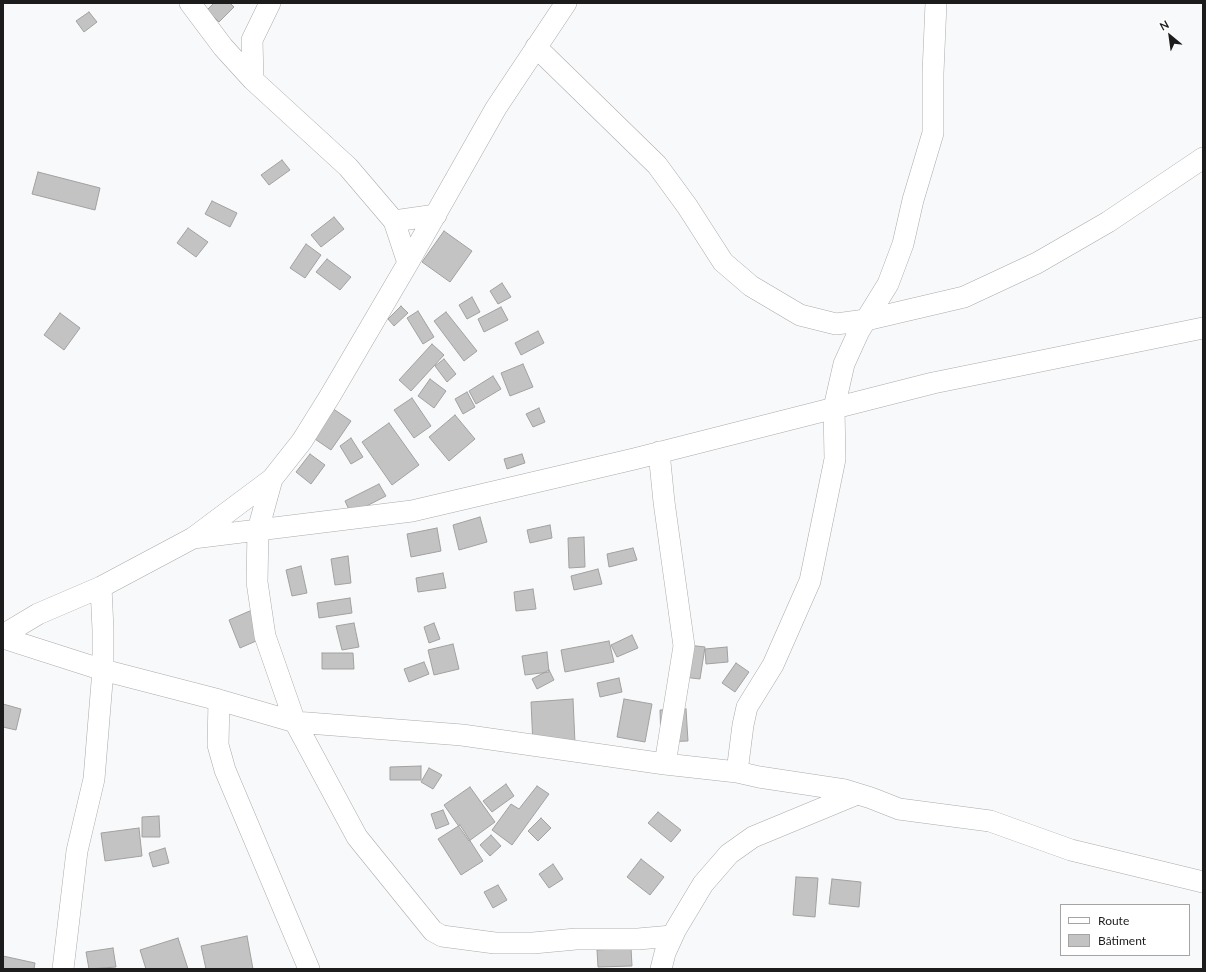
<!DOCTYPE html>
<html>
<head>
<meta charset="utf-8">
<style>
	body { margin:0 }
	#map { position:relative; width:1206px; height:972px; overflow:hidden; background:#f8f9fa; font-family:Lato,sans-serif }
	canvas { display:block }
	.frame { position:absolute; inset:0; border:4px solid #1c1c1d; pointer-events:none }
	.legend { position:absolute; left:1060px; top:904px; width:130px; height:52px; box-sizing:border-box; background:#fff; border:1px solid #a4a4a5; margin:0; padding:5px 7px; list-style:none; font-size:12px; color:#1c1c1d }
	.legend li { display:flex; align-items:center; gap:8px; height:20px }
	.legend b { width:20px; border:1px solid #a4a4a5 }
	.north { position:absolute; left:1150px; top:16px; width:40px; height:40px; -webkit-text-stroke:3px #fff; paint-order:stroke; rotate:331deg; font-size:11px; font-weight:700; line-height:16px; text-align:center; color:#1c1c1d }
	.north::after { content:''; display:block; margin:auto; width:14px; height:18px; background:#1c1c1d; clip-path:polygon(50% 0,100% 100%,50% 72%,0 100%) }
</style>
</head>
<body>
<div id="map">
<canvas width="1206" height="972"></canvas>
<div class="frame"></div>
<ul class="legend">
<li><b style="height:5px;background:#fff"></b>Route</li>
<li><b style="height:11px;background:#c4c3c3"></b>Bâtiment</li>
</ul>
<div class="north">N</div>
</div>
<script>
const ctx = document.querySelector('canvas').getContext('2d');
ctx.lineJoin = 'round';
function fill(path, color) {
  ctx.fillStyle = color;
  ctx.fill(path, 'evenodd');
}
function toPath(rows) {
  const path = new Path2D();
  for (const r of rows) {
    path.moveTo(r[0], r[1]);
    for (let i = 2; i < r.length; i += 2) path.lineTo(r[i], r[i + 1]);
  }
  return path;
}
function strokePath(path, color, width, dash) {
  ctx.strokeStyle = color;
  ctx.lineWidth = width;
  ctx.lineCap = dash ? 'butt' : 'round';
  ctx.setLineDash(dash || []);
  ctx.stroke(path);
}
const building = toPath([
	[214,3,230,3,234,7,219,22,207,10,214,3],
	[89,12,97,22,84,32,76,21,89,12],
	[282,160,290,170,269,185,261,175,282,160],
	[38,172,100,188,95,210,32,194,38,172],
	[212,201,237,213,230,227,205,214,212,201],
	[334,217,344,229,321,247,311,235,334,217],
	[188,228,208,242,196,257,177,243,188,228],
	[444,231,472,251,450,282,422,262,444,231],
	[306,244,321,255,305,278,290,268,306,244],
	[327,259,351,277,340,290,316,272,327,259],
	[502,283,511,297,498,304,490,291,502,283],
	[472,297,480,312,467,319,459,305,472,297],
	[401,306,408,313,394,326,388,319,401,306],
	[501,307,508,320,484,332,478,319,501,307],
	[418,311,434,337,423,344,407,318,418,311],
	[446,312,477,351,464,361,434,321,446,312],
	[60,313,80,328,64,350,44,335,60,313],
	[538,331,544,343,521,355,515,343,538,331],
	[432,344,444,355,411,391,399,380,432,344],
	[444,359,456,374,447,382,435,366,444,359],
	[523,364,533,387,510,396,501,373,523,364],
	[493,376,501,389,476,404,469,391,493,376],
	[430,379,446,391,434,408,418,396,430,379],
	[467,392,475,407,463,414,455,399,467,392],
	[412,398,431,426,414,438,394,410,412,398],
	[332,408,351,421,331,450,312,437,332,408],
	[539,408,545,422,533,427,526,414,539,408],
	[455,415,475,439,449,461,429,437,455,415],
	[389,423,419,465,392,485,362,442,389,423],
	[351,438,363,457,351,464,340,446,351,438],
	[310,454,325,465,311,484,296,472,310,454],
	[522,454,525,463,507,469,504,459,522,454],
	[379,484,386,496,351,514,345,501,379,484],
	[480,517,487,542,459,550,453,525,480,517],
	[550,525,552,538,530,543,527,530,550,525],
	[437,528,441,551,411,557,407,534,437,528],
	[584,537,585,567,569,568,568,538,584,537],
	[633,548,637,560,609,567,607,554,633,548],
	[348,556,351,583,335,585,331,559,348,556],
	[301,566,307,593,292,596,286,570,301,566],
	[598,569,602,584,574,590,571,576,598,569],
	[443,573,446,588,418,592,416,578,443,573],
	[533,589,536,609,516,611,514,592,533,589],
	[350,598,352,613,319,618,317,603,350,598],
	[252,610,263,638,240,648,229,620,252,610],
	[354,623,359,647,342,650,336,626,354,623],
	[434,623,440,639,429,643,424,627,434,623],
	[632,635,638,648,617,657,611,645,632,635],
	[609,641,614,662,565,672,561,650,609,641],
	[453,644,459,669,434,675,428,650,453,644],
	[688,645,705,647,700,679,683,677,688,645],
	[727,647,728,662,706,664,705,649,727,647],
	[547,652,549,672,525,675,522,656,547,652],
	[322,653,353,653,354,669,322,669,322,653],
	[424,662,429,674,409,682,404,669,424,662],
	[736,663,749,672,735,692,722,683,736,663],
	[549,670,554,680,537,689,532,679,549,670],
	[619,678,622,692,600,697,597,683,619,678],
	[573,699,575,743,533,745,531,702,573,699],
	[624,699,652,704,645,742,617,737,624,699],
	[3,704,21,709,16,730,3,727,3,704],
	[686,709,688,741,661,742,660,710,686,709],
	[421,766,421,780,390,780,390,767,421,766],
	[429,768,442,775,433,789,421,782,429,768],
	[506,784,514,796,492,812,483,801,506,784],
	[537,786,549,794,512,845,492,830,511,804,519,809,537,786],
	[470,787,495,822,469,841,444,805,470,787],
	[443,810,449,824,436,829,431,814,443,810],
	[658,812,681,830,671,842,648,823,658,812],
	[159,816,160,837,142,837,142,817,159,816],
	[541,818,551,828,538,841,528,831,541,818],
	[460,825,483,861,461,875,438,839,460,825],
	[139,828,142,856,105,861,101,833,139,828],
	[491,835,501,846,490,856,480,845,491,835],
	[165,848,169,863,153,867,149,853,165,848],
	[641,859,664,877,650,895,627,877,641,859],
	[553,864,563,879,549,888,539,874,553,864],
	[796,877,818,878,815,917,793,915,796,877],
	[832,879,861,882,859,907,829,904,832,879],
	[498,885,507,900,493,908,484,892,498,885],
	[247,936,253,969,206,969,201,946,247,936],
	[178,938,188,969,146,969,140,950,178,938],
	[113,948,116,967,89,969,86,952,113,948],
	[631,948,632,966,598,967,597,950,631,948],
	[3,956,35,963,34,969,3,969,3,956]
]);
fill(building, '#c4c3c3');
strokePath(building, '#a2a1a0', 1);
const street = toPath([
	[190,3,223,47,253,80,348,167,394,221,408,263],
	[536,47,657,165,687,206,723,262,751,286,800,315,836,324,866,320,964,297,1037,263,1108,222,1203,158],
	[253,80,252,40,270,3],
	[394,221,436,215],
	[659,452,664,502,684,646,665,764],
	[272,479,258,530,257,582,265,636,295,722,357,837,433,931,442,936,495,943,533,943,576,939,638,939,672,936],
	[193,538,412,511,634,459,933,383,1203,328],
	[3,635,38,614,101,587,193,538,272,479,302,441,330,396,408,263,496,108,566,3],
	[3,638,103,670,219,700,295,722,462,735,665,764,737,772,759,777,845,790,871,798,899,809,990,821,1071,850,1203,882],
	[219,700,218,745,225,770,309,969],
	[737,772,743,725,747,707,773,665,810,581,835,459,834,408,844,364,859,331,888,284,903,244,913,200,933,133,933,73,936,3],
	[63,969,77,851,94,779,103,670,103,630,101,587],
	[661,969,665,953,676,929,703,884,729,854,753,837,857,794]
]);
strokePath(street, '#ababac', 22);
strokePath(street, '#fff', 21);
</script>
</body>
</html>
